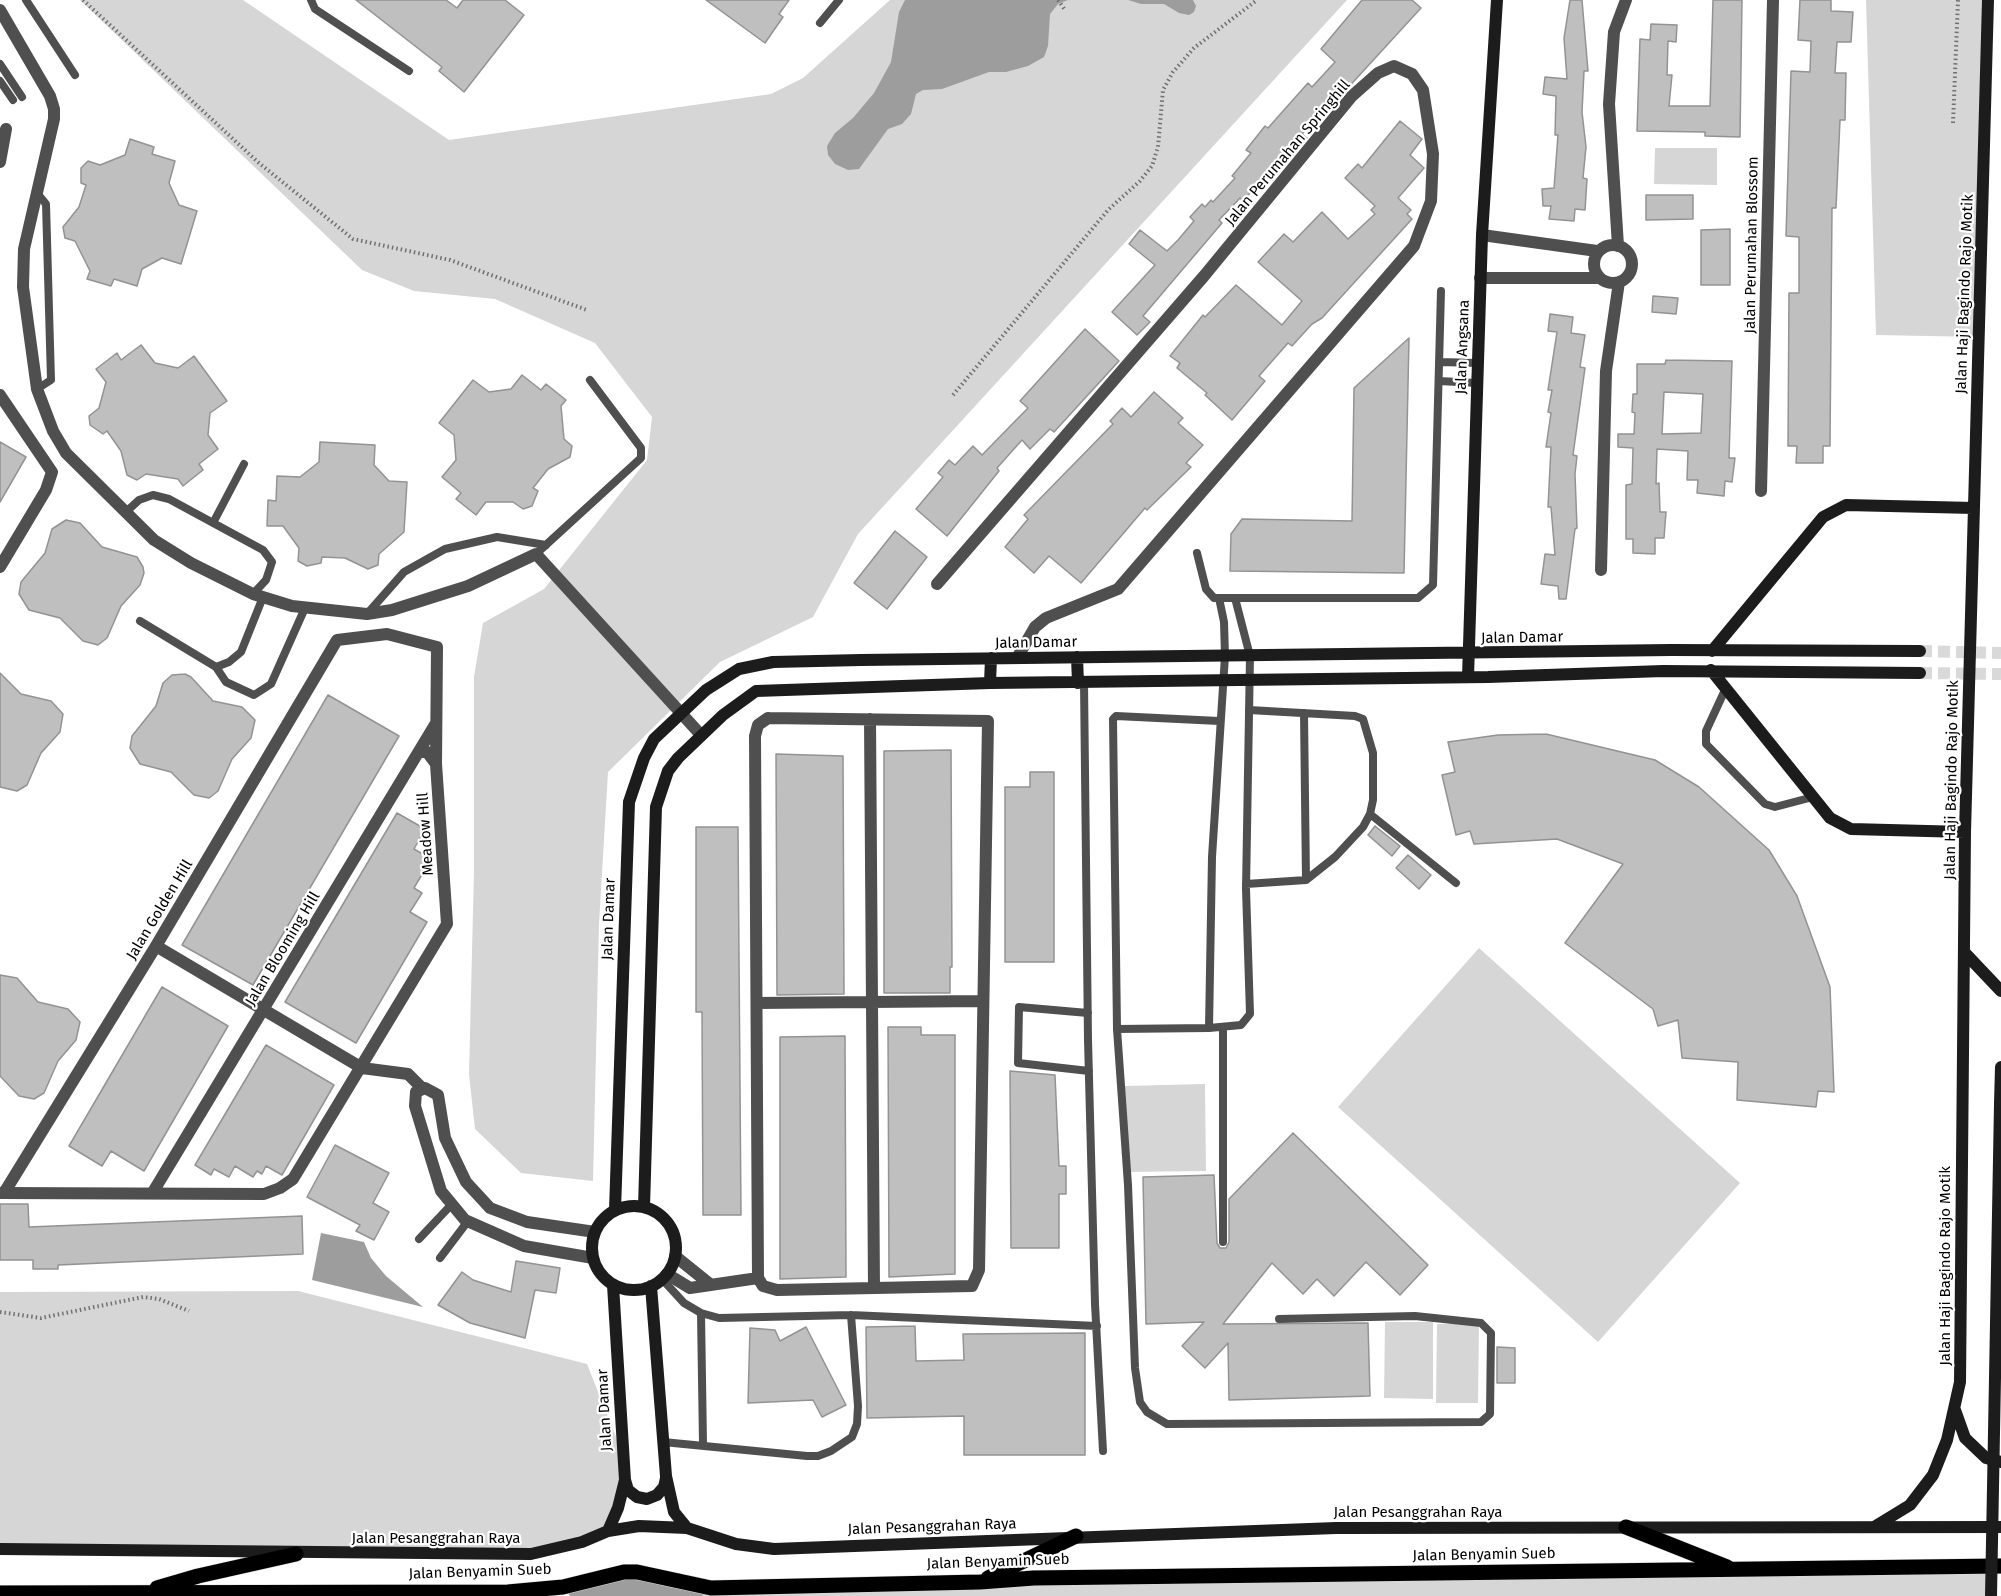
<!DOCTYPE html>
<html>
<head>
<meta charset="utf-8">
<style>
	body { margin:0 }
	canvas { display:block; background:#fff }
</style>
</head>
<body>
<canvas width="2001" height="1596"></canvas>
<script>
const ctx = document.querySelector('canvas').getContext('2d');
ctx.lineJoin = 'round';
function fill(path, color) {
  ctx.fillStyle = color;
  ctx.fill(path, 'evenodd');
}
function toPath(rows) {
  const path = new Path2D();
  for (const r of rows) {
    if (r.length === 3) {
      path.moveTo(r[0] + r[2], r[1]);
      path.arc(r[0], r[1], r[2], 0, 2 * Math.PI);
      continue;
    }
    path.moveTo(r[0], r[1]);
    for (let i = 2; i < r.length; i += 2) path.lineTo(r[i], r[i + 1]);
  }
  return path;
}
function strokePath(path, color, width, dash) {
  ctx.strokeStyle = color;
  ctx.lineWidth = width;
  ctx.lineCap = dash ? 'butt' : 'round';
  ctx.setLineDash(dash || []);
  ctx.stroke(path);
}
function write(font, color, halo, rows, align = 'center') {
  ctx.font = font + ' "Fira Sans",sans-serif';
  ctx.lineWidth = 4.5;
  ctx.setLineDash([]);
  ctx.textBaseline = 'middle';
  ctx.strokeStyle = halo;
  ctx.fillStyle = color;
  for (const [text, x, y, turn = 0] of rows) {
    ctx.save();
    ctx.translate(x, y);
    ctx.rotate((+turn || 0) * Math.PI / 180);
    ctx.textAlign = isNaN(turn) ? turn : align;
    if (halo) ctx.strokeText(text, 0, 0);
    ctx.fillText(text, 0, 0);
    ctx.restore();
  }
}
fill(toPath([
	[80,0,243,0,449,140,771,94,803,78,890,0,1347,0,858,534,813,617,720,662,608,772,599,924,593,1181,521,1173,475,1129,469,1074,474,871,474,677,483,623,544,589,647,460,652,417,595,343,495,299,414,291,362,270],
	[1866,0,1989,0,1979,337,1876,335],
	[1655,148,1717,148,1717,185,1654,184],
	[1479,948,1740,1183,1598,1342,1338,1107],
	[1205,1084,1206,1171,1126,1172,1125,1086],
	[298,1291,587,1364,623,1455,625,1480,608,1531,531,1554,0,1554,0,1292],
	[1385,1322,1433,1322,1433,1399,1384,1398],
	[1437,1324,1479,1324,1478,1403,1436,1403],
	[1992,1567,1991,1596,702,1596,708,1589]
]), '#d6d6d6');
fill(toPath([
	[905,0,1068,0,1058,4,1050,14,1048,46,1044,57,1028,66,1006,72,989,72,942,89,923,90,916,94,911,114,902,124,888,129,859,169,848,170,835,164,828,155,827,146,835,133,853,118,874,93,891,62,899,12],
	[1128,0,1193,0,1196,6,1194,12,1189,15,1179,13,1164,4,1141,4],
	[321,1233,364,1242,371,1258,386,1276,423,1307,312,1280],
	[624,1572,711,1588,702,1596,570,1596,563,1587]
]), '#9d9d9d');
const building = toPath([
	[356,0,446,0,457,8,463,0,505,0,524,15,464,92,439,71,442,67,356,0],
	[706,0,789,0,779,14,783,17,765,43,706,0],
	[1362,0,1412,0,1421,8,1334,103,1331,101,1302,134,1307,138,1272,180,1266,175,1243,201,1240,198,1219,220,1222,223,1143,316,1150,322,1137,335,1112,312,1155,265,1129,244,1140,230,1167,251,1178,240,1194,221,1190,217,1202,204,1205,207,1211,200,1213,202,1235,178,1232,176,1251,153,1246,150,1265,126,1268,128,1308,83,1312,87,1335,62,1321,49,1362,0],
	[1570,0,1582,0,1588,71,1584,71,1582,112,1586,147,1583,178,1587,179,1585,210,1575,209,1574,221,1549,219,1551,206,1543,206,1542,189,1554,188,1558,135,1555,135,1556,96,1543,94,1545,77,1567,79,1564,38,1570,0],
	[1713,0,1742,0,1740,137,1705,136,1705,132,1637,131,1640,39,1650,40,1651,24,1677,25,1676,42,1668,41,1667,75,1672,75,1669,106,1710,106,1713,0],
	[1800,0,1831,0,1831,11,1853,12,1851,42,1837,42,1835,73,1846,73,1845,120,1840,120,1836,208,1832,208,1830,446,1823,446,1823,463,1796,463,1797,446,1788,446,1789,293,1799,293,1799,237,1786,236,1791,71,1810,72,1811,41,1798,40,1800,0],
	[1400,121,1422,139,1410,155,1424,168,1398,198,1411,210,1407,214,1412,219,1322,318,1312,324,1292,346,1288,343,1259,376,1265,381,1232,420,1205,395,1207,393,1177,368,1180,363,1170,356,1203,315,1205,317,1236,285,1282,325,1302,301,1258,262,1284,234,1293,242,1322,212,1348,239,1375,214,1371,210,1375,206,1345,178,1358,164,1362,168,1400,121],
	[130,139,154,147,152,154,175,161,169,183,179,205,197,211,181,264,162,258,142,269,137,286,114,279,111,286,87,279,90,271,75,241,65,238,63,227,79,207,86,185,81,183,81,168,88,161,100,165,125,155,130,139],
	[1646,195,1693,195,1693,219,1646,220,1646,195],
	[1730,229,1730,285,1701,285,1701,230,1730,229],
	[1653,296,1678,298,1676,314,1652,312,1653,296],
	[1550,314,1573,317,1571,333,1585,335,1580,367,1585,368,1573,455,1577,456,1575,474,1577,528,1575,529,1566,599,1559,599,1558,586,1541,584,1545,554,1555,555,1551,507,1548,507,1551,447,1546,447,1551,413,1548,412,1552,390,1548,390,1557,332,1548,331,1550,314],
	[1085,329,1119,361,1054,432,1050,429,1030,449,1022,440,997,468,999,471,947,536,916,509,943,477,938,473,949,460,955,465,973,446,982,455,1028,408,1020,401,1085,329],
	[1409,338,1404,573,1230,571,1231,534,1242,519,1352,521,1354,388,1409,338],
	[141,345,155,363,178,368,194,356,227,401,210,413,208,435,218,449,199,464,203,470,183,486,178,479,146,474,137,480,127,475,121,451,107,431,103,434,90,425,89,416,99,408,106,382,96,369,117,353,121,360,141,345],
	[1666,360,1732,361,1729,458,1735,458,1732,482,1725,481,1724,496,1697,493,1698,480,1687,480,1688,451,1657,449,1656,484,1659,483,1660,512,1666,512,1664,538,1655,538,1655,554,1633,553,1633,539,1626,539,1626,485,1632,484,1633,448,1618,447,1618,434,1634,434,1635,413,1632,412,1633,394,1637,394,1637,364,1665,364,1666,360],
	[1664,392,1703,394,1701,433,1662,434,1664,392],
	[522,375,541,390,546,384,566,400,561,406,564,439,572,446,570,457,548,469,533,488,538,491,532,506,523,509,513,502,486,502,476,515,456,499,461,493,442,477,456,460,454,435,439,423,473,380,489,392,511,389,522,375],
	[1154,392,1183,418,1178,423,1203,445,1186,463,1191,467,1147,510,1145,508,1081,583,1049,556,1034,573,1005,547,1028,519,1024,515,1113,424,1110,421,1122,408,1131,417,1154,392],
	[0,442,26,457,0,502,0,442],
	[320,442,375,445,374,465,389,481,407,482,404,532,379,554,378,565,368,569,345,558,322,557,321,563,307,566,298,561,299,548,283,526,267,526,268,500,276,501,277,476,300,477,319,462,320,442],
	[66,520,80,523,102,547,137,557,143,567,144,573,140,585,121,606,107,638,98,645,83,641,60,618,29,610,19,594,21,582,45,553,52,529,66,520],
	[895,531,927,557,887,609,854,583,895,531],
	[0,673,21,694,51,701,63,714,60,732,41,753,27,785,17,791,0,787,0,673],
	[185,674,191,677,213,701,242,707,255,720,251,738,232,759,218,791,209,798,194,795,171,772,140,764,130,748,132,736,156,706,163,683,172,675,185,674],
	[328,695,399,736,253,985,182,945,328,695],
	[1546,734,1655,760,1699,787,1769,850,1797,896,1830,987,1834,1092,1818,1091,1816,1107,1737,1100,1738,1062,1682,1058,1678,1020,1658,1026,1653,1009,1565,943,1623,864,1557,839,1474,844,1470,831,1456,835,1442,775,1455,772,1448,742,1498,735,1546,734],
	[951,750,952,967,950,967,950,993,884,993,884,751,951,750],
	[776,754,843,756,844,994,777,995,776,754],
	[1030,772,1054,772,1054,962,1005,962,1005,787,1030,787,1030,772],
	[397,813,425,829,414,849,431,859,414,888,422,893,410,912,427,922,356,1043,285,1002,397,813],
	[1375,826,1400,846,1392,856,1368,835,1375,826],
	[696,827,738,827,741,1215,703,1215,702,1012,696,1012,696,827],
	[1408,855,1431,875,1419,889,1396,868,1408,855],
	[0,975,17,978,38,1002,68,1009,80,1022,76,1040,58,1061,44,1093,34,1099,19,1096,0,1076,0,975],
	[162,987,228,1026,144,1171,111,1151,102,1166,69,1146,162,987],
	[888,1027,921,1027,921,1035,955,1035,955,1274,889,1277,888,1027],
	[845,1036,846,1277,780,1279,780,1037,845,1036],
	[266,1045,334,1085,282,1175,266,1166,262,1174,257,1171,253,1177,235,1166,229,1177,214,1169,211,1175,195,1165,266,1045],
	[1010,1071,1055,1075,1059,1166,1066,1166,1066,1194,1059,1194,1059,1248,1011,1248,1010,1071],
	[1293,1133,1428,1265,1400,1295,1366,1262,1334,1296,1317,1279,1303,1294,1272,1263,1223,1324,1368,1323,1370,1396,1229,1400,1228,1343,1205,1368,1182,1346,1204,1322,1146,1324,1143,1177,1214,1175,1217,1243,1220,1248,1226,1248,1229,1242,1229,1199,1293,1133],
	[335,1145,389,1173,373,1203,389,1212,374,1240,356,1231,360,1225,307,1197,335,1145],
	[0,1204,28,1204,29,1227,302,1216,303,1254,58,1265,58,1269,33,1269,33,1260,0,1260,0,1204],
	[516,1261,560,1268,556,1293,535,1290,525,1338,470,1323,438,1305,462,1272,473,1280,511,1292,516,1261],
	[915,1326,916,1361,964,1360,963,1334,1085,1333,1085,1455,964,1455,964,1416,867,1418,866,1327,915,1326],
	[806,1327,846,1405,822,1417,813,1400,748,1403,750,1328,775,1330,780,1341,806,1327],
	[1497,1347,1515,1348,1515,1383,1497,1383,1497,1347]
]);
fill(building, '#bfbfbf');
strokePath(building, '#939393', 1.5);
strokePath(toPath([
	[1920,651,2001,653],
	[1920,673,2001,674]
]), '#d9d9d9', 12, [12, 6]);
const primary = toPath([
	[1626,1527,1727,1567],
	[988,1578,1076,1536],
	[157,1588,198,1576,296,1554],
	[0,1593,508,1592,563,1587,624,1572,637,1572,711,1588,980,1582,1034,1578,2001,1566]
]);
strokePath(primary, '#dbdbdb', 16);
strokePath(toPath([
	[83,0,259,163,353,239,450,260,587,310],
	[1058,0,1065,10],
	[1953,123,1958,0],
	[953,395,1108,210,1140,181,1152,166,1158,147,1163,90,1173,72,1194,48,1257,0],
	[0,1312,41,1318,143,1297,159,1299,189,1311]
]), '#717171', 4, [1.5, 3]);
strokePath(toPath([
	[26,0,75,75],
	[311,0,315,9,409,71],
	[820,23,839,0],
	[0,64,22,97],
	[0,81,13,100],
	[1439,362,1478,363],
	[1439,381,1477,383],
	[37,389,51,380,46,204,37,193],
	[127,511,139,500,153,495,169,499,263,550,272,562,266,580,253,594],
	[213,523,244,464],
	[1197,553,1206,589,1214,598,1418,598,1433,585,1441,291],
	[536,554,641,458,641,448,590,380],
	[367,614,404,572,445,549,497,537,546,545],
	[140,621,216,667,226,682,254,695,271,684,305,608],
	[216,667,229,662,241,652,263,597],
	[1084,682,1088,1040,1095,1304,1103,1451],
	[1725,690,1706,731,1706,744,1765,804,1775,807,1813,797],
	[1304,713,1306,880],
	[1219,721,1116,716,1113,719,1117,1029,1128,1185,1135,1368,1140,1402,1147,1412,1167,1424,1481,1422,1490,1414,1491,1333,1481,1323,1415,1316,1279,1319],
	[1370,814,1456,883],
	[1246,884,1306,880,1335,857,1363,827,1370,814,1373,800,1373,753,1363,719,1355,716,1249,710],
	[1088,1013,1019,1007,1018,1063,1089,1071],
	[1223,1027,1223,1242],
	[1209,1028,1241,1025,1250,1014,1246,889,1250,656,1235,598],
	[1117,1029,1209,1028,1212,857,1225,656,1224,622,1219,598],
	[419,1239,452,1204],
	[440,1258,468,1221],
	[662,1279,684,1303,701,1313,719,1318,851,1315,1097,1326],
	[701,1313,703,1444],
	[663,1442,807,1456,818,1456,831,1451,852,1437,857,1424,858,1406,851,1315]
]), '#4f4f4f', 8);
strokePath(toPath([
	[0,10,50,96,54,109,54,119,24,249,23,287,37,389,53,431,66,453,154,540,191,563,253,594,292,606,367,614,392,610,468,586,536,554,701,735],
	[0,162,6,129],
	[1482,235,1597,251],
	[1613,264,19],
	[1618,246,1609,104,1614,32,1626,0],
	[1480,278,1599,278],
	[0,395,52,472,46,490,0,567],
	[1761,491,1773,0],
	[1601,570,1606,371,1619,282],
	[937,584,1204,276,1352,96,1378,73,1394,66,1412,74,1423,90,1433,154,1431,201,1414,246,1118,589,1046,618,1035,627,1017,658],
	[768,718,988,721,979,1270,972,1286,777,1290,763,1286,758,1278,755,736,758,725,768,718],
	[870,719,874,1288],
	[156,946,362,1068,408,1074,422,1088],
	[757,1003,983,1001],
	[153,1192,436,723],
	[0,1193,264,1194,280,1188,293,1179,447,924,436,764,427,752,420,752],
	[4,1193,156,946,337,640,387,634,437,647,436,764],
	[675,1256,711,1285],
	[593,1258,524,1246,465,1220,441,1191,415,1106,416,1092,425,1088,438,1095,445,1138,466,1182,490,1208,527,1222,595,1232],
	[667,1274,690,1288,758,1278]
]), '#4f4f4f', 12);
strokePath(toPath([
	[1712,651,1823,517,1846,505,1974,508],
	[1077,657,1078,683],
	[1711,670,1830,818,1851,829,1965,832],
	[1468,677,1482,235,1497,0],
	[990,683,991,658],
	[1964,952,2001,991],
	[2000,1104,2001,1067],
	[634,1248,42],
	[644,1207,656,807,668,771,678,758,723,715,756,691,990,683,1488,677,1663,671,1920,673],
	[615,1210,629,802,644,758,654,739,706,690,739,669,773,662,861,660,1671,650,1920,651],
	[651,1286,666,1476,674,1512,687,1528],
	[1955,1410,1965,1438,1986,1458,2001,1462],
	[625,1480,628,1490,637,1497,647,1499,657,1495,664,1487,666,1478],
	[1874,1527,1910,1505,1933,1475,1947,1440,1960,1382,1965,832,1988,0],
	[608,1531,618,1508,625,1480,613,1285],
	[0,1549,531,1554,582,1542,608,1531,639,1526,687,1528,736,1544,774,1549,1336,1528,2001,1527]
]), '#1c1c1c', 12);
strokePath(primary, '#000', 15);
strokePath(toPath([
	[1991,1596,2000,1104]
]), '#1c1c1c', 12);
write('15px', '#000', '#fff', [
	["Jalan Perumahan Springhill",1288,153,-50],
	["Jalan Perumahan Blossom",1752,245,-89],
	["Jalan Haji Bagindo Rajo Motik",1965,294,-88],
	["Jalan Angsana",1463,347,-88],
	["Jalan Damar",1522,638,-1],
	["Jalan Damar",1036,643,-1],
	["Jalan Haji Bagindo Rajo Motik",1952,780,-89],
	["Meadow Hill",426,834,-94],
	["Jalan Golden Hill",160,910,-59],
	["Jalan Damar",609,919,-88],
	["Jalan Blooming Hill",283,949,-59],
	["Jalan Haji Bagindo Rajo Motik",1946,1266,-90],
	["Jalan Damar",605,1410,-93],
	["Jalan Pesanggrahan Raya",1418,1513],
	["Jalan Pesanggrahan Raya",932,1527,-2],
	["Jalan Pesanggrahan Raya",436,1539],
	["Jalan Benyamin Sueb",1484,1555,-1],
	["Jalan Benyamin Sueb",998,1562,-2],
	["Jalan Benyamin Sueb",480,1572,-2]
]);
</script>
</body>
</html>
